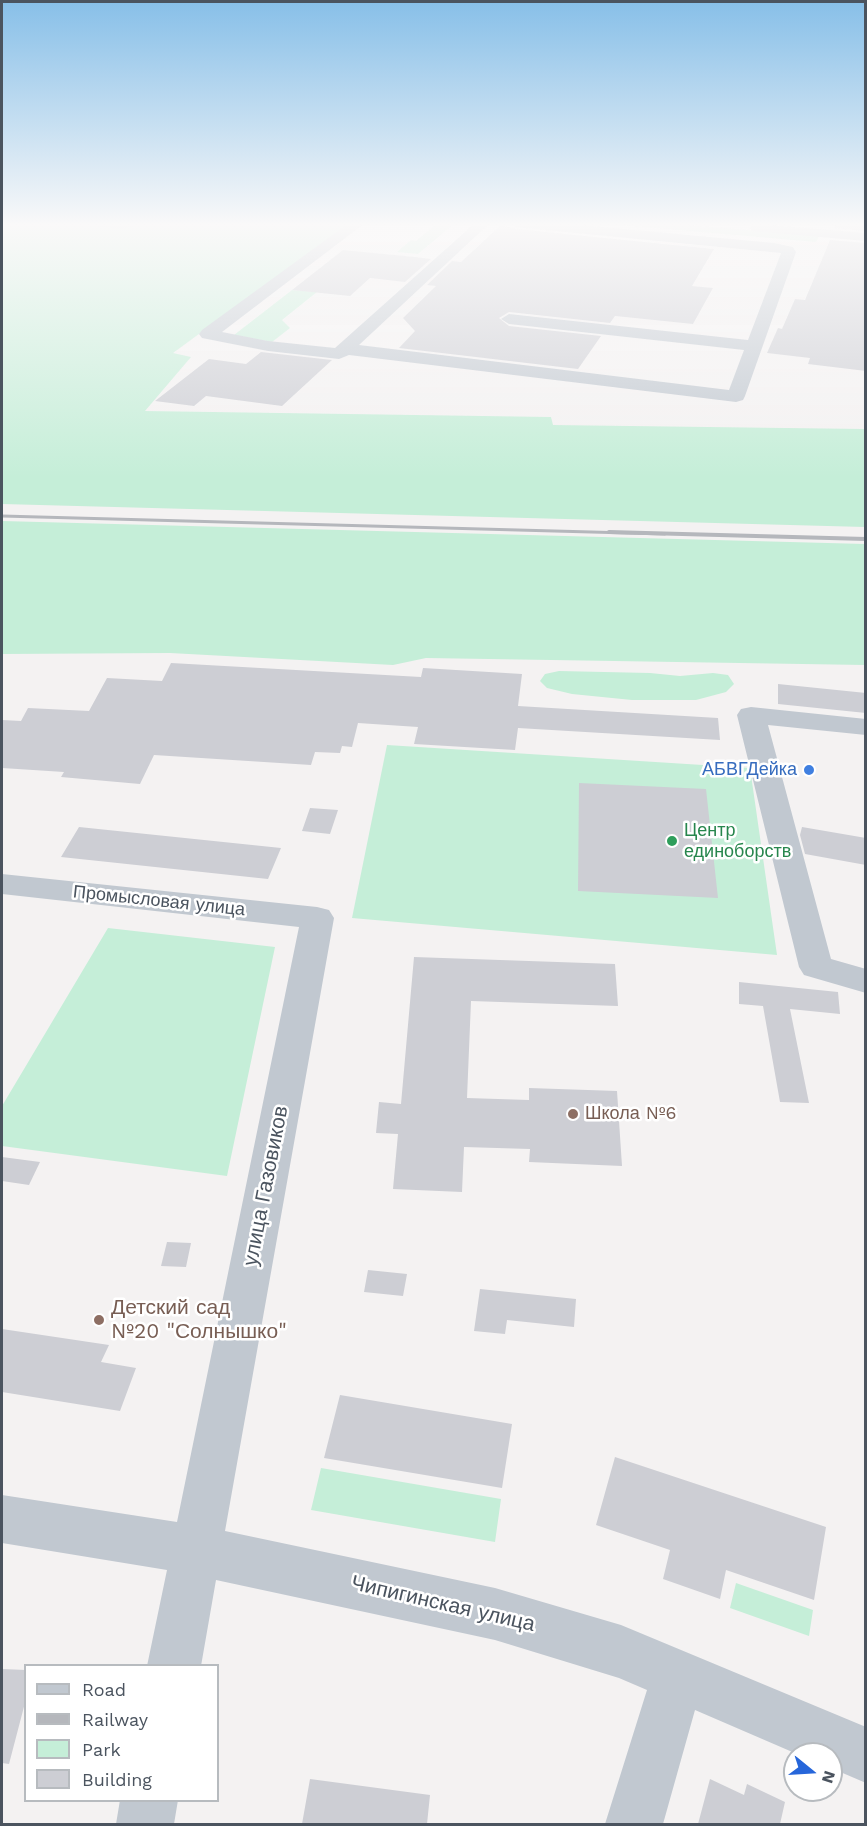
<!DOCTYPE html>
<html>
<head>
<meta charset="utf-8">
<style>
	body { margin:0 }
	#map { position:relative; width:867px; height:1826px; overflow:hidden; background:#f4f2f2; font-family:"Work Sans",sans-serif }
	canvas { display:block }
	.frame { position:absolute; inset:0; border:3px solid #4b545f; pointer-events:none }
	.legend { position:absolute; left:24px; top:1664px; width:195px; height:138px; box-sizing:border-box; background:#fff; border:2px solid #b7bbbf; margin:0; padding:8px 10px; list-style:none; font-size:18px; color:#4b545f }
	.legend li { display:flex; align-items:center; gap:12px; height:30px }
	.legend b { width:30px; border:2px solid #b7bbbf }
	.north { position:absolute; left:783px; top:1742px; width:60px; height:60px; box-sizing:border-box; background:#fff; border:2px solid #b7bbbf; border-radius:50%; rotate:108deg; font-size:16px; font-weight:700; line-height:24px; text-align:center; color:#4b545f }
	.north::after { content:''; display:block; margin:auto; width:21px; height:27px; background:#2666da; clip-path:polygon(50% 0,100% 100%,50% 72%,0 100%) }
</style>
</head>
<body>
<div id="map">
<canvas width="867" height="1826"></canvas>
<div class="frame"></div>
<ul class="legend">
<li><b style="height:8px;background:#c1c8d0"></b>Road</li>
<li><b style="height:8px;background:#b5b7bc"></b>Railway</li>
<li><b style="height:16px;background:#c5eed8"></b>Park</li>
<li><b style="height:16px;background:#cdced4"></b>Building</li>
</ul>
<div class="north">N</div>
</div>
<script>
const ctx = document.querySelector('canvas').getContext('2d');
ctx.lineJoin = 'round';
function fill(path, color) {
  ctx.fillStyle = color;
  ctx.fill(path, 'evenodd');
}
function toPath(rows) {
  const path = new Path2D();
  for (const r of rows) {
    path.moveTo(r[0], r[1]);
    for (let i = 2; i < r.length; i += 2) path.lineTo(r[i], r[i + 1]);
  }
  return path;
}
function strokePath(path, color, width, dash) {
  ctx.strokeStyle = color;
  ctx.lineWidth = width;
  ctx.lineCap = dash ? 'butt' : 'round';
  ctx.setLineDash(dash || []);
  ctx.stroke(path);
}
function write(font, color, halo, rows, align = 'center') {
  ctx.font = font + ' "Work Sans",sans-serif';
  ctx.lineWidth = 5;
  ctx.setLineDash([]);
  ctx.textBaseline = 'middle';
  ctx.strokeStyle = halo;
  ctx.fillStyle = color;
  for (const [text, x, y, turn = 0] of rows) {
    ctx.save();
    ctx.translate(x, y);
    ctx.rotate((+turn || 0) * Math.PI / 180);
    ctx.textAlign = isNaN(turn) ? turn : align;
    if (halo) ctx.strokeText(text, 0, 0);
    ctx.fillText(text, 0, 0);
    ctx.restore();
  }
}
fill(toPath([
	[2,223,351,223,173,353,191,357,145,411,551,417,553,425,865,429,865,527,2,504],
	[438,223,455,223,418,254,397,252,411,240,416,241],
	[599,223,663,223,819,236,816,242],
	[292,290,317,292,282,320,290,328,272,342,234,335],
	[2,521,865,544,865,665,426,658,393,665,170,653,2,654],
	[559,671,650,673,680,676,713,673,728,675,734,684,726,692,696,700,632,700,572,694,547,688,540,681,545,674],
	[387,745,750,768,777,955,352,918],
	[108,928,275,947,227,1176,2,1146,2,1106],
	[321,1468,501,1499,495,1542,311,1510],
	[736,1583,813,1610,809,1636,730,1608]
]), '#c5eed8');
fill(toPath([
	[837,223,866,223,866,231,834,228],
	[501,225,515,229,714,249,692,286,713,288,693,324,615,316,610,323,509,312,499,318,509,326,601,336,578,369,399,348,415,331,403,318,436,286,427,285,452,261,461,262],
	[830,240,866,243,866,371,808,364,810,358,767,353,778,328,782,329,795,299,805,300],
	[343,250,415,257,431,259,405,282,370,278,350,296,292,290],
	[261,352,332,360,282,406,206,396,194,406,155,401,209,359,246,364],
	[171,663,421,677,423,668,522,674,518,706,718,718,720,740,518,728,515,750,414,744,418,727,358,723,352,747,342,746,340,753,315,752,311,765,154,755,140,784,61,777,64,772,2,768,2,720,21,721,28,708,89,711,107,678,162,681],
	[778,684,866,693,866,713,778,704],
	[579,783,706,789,718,898,578,891],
	[310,808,338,810,330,834,302,831],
	[79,827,281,848,268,879,61,857],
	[802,827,866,838,866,865,805,854,800,835],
	[414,957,615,964,618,1006,471,1001,467,1098,529,1100,529,1088,617,1091,622,1166,529,1162,530,1149,464,1147,462,1192,393,1189,398,1134,376,1133,379,1102,401,1104],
	[739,982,838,992,840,1014,790,1009,809,1103,780,1102,763,1006,739,1004],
	[2,1157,40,1162,29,1185,2,1181],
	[167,1242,191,1243,186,1267,161,1266],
	[368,1270,407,1274,403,1296,364,1292],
	[480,1289,576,1299,574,1327,507,1320,505,1334,474,1331],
	[2,1329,109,1345,101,1362,136,1368,120,1411,2,1392],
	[340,1395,512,1424,502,1488,324,1458],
	[615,1457,826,1527,814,1600,726,1570,720,1599,663,1579,670,1550,596,1525],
	[2,1669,26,1670,26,1699,9,1764,2,1763],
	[310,1779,430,1795,427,1824,302,1824],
	[710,1779,744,1795,747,1784,785,1802,780,1824,698,1824]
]), '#cdced4');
fill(toPath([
	[95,223,137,223,135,226,120,229,97,226,95,223],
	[349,223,365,223,222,332,268,341,335,348,475,223,490,223,359,345,729,390,744,350,509,324,501,319,509,314,748,340,781,253,515,227,508,223,559,223,774,243,793,247,796,252,745,396,743,400,736,402,349,355,339,359,268,351,202,338,199,334,202,330,349,223],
	[757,224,866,233,866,241,752,231,750,228,752,225,757,224],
	[751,707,866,719,866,735,768,725,831,959,866,969,866,993,804,975,799,967,737,715,741,709,751,707],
	[2,874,317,907,329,910,334,918,225,1531,495,1588,621,1625,866,1727,866,1783,831,1768,831,1754,797,1754,695,1710,663,1824,605,1824,647,1690,619,1678,495,1640,216,1580,201,1666,147,1666,167,1570,2,1543,2,1495,177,1522,299,927,2,894,2,874],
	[120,1800,178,1800,174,1824,116,1824,120,1800]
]), '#c1c8d0');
strokePath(toPath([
	[2,516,665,534]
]), '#b5b7bc', 3);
strokePath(toPath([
	[609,532,866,539]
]), '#b5b7bc', 4);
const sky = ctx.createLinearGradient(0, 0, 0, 478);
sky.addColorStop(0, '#87bfe8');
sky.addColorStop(0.47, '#faf9f9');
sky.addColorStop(1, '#faf9f900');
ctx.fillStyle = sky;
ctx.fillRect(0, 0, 867, 478);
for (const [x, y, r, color] of [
	[809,770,6,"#3f7fe0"],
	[672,841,6,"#2e9e5b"],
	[573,1114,6,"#8d6e63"],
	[99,1320,6,"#8d6e63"]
]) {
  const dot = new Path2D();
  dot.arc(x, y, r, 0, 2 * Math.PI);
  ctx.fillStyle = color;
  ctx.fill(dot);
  strokePath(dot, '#fff', 2);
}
write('18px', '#366cbe', '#fff', [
	["АБВГДейка",797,770]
], 'right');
write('18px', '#27864d', '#fff', [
	["Центр",684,831],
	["единоборств",684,852]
], 'left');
write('18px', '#4b545f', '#fff', [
	["Промысловая улица",159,901,6]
]);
write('18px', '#785e54', '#fff', [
	["Школа №6",585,1114]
], 'left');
write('21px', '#4b545f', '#fff', [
	["улица Газовиков",266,1186,-79],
	["Чипигинская улица",443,1604,13]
]);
write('21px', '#785e54', '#fff', [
	["Детский сад",111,1308],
	["№20 \"Солнышко\"",111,1332]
], 'left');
</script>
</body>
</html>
